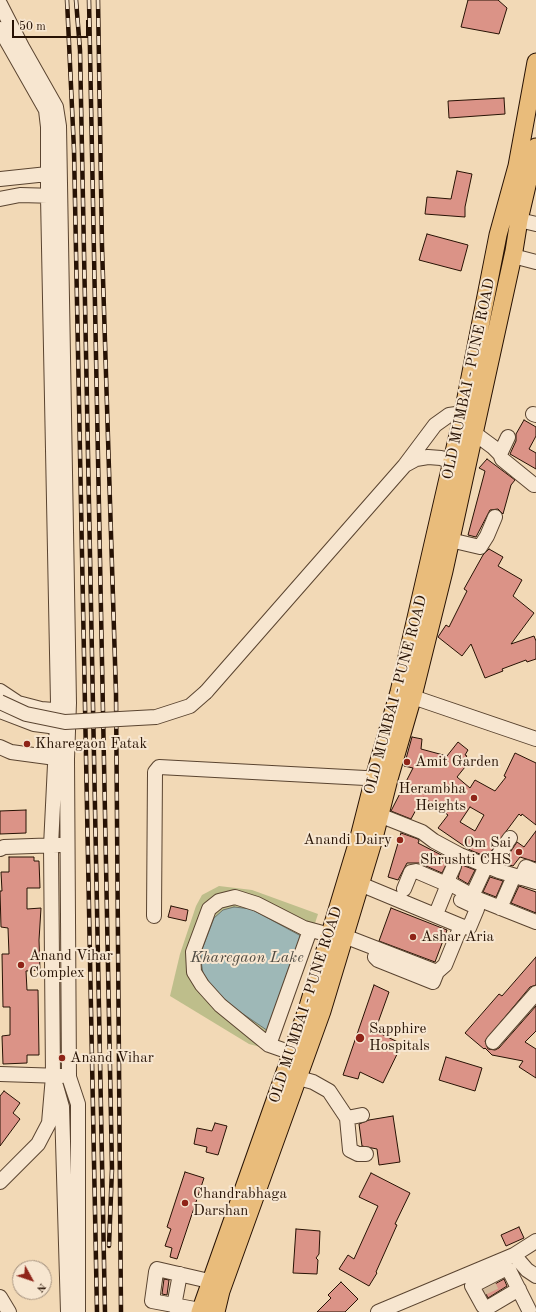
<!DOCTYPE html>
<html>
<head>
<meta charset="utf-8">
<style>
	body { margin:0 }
	#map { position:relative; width:536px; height:1312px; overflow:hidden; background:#f2d9b6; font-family:"Old Standard TT",serif }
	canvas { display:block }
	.north { position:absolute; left:12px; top:1260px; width:40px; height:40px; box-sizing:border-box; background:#f7e6d0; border:1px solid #a4917e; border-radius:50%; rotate:130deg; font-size:11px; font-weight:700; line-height:16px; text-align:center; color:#271204 }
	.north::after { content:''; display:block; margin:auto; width:14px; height:18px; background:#8f2418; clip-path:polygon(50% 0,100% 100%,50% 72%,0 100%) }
	.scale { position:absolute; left:12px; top:20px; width:76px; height:18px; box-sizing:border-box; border:2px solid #271204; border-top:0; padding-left:5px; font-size:12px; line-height:14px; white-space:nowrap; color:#271204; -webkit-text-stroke:3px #f7e6d0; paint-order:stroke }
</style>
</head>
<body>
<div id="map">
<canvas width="536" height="1312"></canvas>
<div class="north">N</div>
<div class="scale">50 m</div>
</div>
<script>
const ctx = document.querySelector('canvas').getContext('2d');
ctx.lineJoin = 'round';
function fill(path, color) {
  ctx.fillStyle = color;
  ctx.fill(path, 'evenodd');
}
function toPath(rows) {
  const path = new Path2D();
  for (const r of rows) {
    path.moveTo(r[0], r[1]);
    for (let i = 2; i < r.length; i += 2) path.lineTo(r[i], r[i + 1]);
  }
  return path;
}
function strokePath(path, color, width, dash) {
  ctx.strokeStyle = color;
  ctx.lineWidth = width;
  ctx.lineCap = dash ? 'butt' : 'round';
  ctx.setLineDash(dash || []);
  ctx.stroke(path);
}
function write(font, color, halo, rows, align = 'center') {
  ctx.font = font + ' "Old Standard TT",serif';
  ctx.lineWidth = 4;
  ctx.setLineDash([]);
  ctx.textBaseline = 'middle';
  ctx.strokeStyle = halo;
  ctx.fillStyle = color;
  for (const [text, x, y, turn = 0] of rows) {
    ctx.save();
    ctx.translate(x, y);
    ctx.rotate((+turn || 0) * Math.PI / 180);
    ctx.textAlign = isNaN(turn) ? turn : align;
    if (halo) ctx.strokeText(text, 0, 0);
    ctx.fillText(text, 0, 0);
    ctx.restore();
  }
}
fill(toPath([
	[219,886,252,890,318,914,299,973,272,1050,249,1044,170,996,180,954,196,906,202,895]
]), '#bebe8b');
const water = toPath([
	[234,907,251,909,301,936,271,1033,230,1005,212,987,203,973,200,955,214,918,223,910,234,907]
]);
fill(water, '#9eb8b7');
strokePath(water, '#6e766f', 1);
const building = toPath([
	[468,0,498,0,507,8,499,34,461,27,468,0],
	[504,98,505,114,449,118,448,101,504,98],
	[457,171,472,174,465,207,465,217,425,214,427,197,451,199,457,171],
	[427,234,468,245,461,271,419,260,427,234],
	[524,420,536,427,536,436,529,449,536,453,536,469,510,454,516,441,516,434,524,420],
	[487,459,515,480,511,485,503,514,498,509,490,510,476,537,468,535,485,471,479,468,487,459],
	[489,549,503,557,498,566,522,580,513,596,534,613,511,644,534,636,536,641,536,659,527,662,526,660,502,669,503,671,485,678,471,644,462,656,438,637,446,625,449,627,467,591,464,589,483,555,489,549],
	[412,737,422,739,421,749,447,756,458,742,468,750,465,755,467,756,460,764,465,767,457,777,470,788,475,780,495,791,506,777,504,776,515,753,536,763,536,825,522,814,521,816,519,814,487,857,470,850,438,828,448,815,423,797,411,819,391,811,413,768,404,766,412,737],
	[470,807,484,815,475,831,460,822,470,807],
	[26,810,26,833,0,834,0,811,26,810],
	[536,831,536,862,520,857,513,866,503,863,517,842,524,847,536,831],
	[401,833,418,839,419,841,418,843,449,859,442,873,419,863,407,863,398,880,388,877,401,833],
	[9,857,34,857,34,861,39,861,40,888,27,888,27,909,41,908,39,940,40,970,26,971,27,990,38,990,39,1055,27,1055,27,1063,3,1064,2,1036,10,1035,10,1007,3,1007,2,954,9,954,8,928,1,927,0,891,2,891,1,872,9,872,9,857],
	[462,865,475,870,468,884,458,878,462,865],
	[490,877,503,881,496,897,483,892,490,877],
	[519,886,536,892,536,913,511,903,519,886],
	[171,906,188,910,186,921,168,917,171,906],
	[391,908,447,930,435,962,379,941,391,908],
	[536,957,536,985,530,987,485,1041,488,1049,495,1050,499,1048,536,1006,536,1031,525,1042,536,1049,536,1078,519,1067,523,1061,492,1055,485,1048,484,1049,465,1033,499,994,502,996,536,957],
	[374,985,389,992,375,1031,402,1044,383,1083,360,1072,358,1079,343,1075,374,985],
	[446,1057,482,1068,475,1091,439,1080,446,1057],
	[4,1091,20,1103,13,1113,20,1119,0,1146,0,1096,4,1091],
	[393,1116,400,1162,379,1165,377,1149,362,1146,359,1124,369,1120,393,1116],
	[215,1123,227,1126,218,1155,206,1152,207,1147,194,1144,197,1128,212,1131,215,1123],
	[185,1172,204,1178,177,1259,170,1257,172,1248,165,1246,171,1229,167,1227,185,1172],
	[371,1173,410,1193,395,1224,397,1225,376,1272,377,1273,369,1286,339,1269,348,1255,354,1259,378,1206,359,1197,371,1173],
	[519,1227,524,1238,506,1246,501,1235,519,1227],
	[296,1229,320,1231,319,1254,316,1258,318,1260,317,1274,293,1273,296,1229],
	[164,1279,169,1280,167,1295,162,1294,164,1279],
	[504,1279,507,1286,488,1298,484,1290,504,1279],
	[341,1282,358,1299,345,1312,317,1312,331,1298,328,1295,341,1282]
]);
fill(building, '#db9387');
strokePath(building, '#271204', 1);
strokePath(toPath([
	[486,1279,496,1301]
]), '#d4bb9b', 14, [14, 7]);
const minor = toPath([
	[0,4,22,47,56,107,59,126,69,703,67,759,69,1077,78,1104,78,1312],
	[0,29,46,110,48,127,48,197,58,703,51,846,53,1076,49,1123,38,1144,0,1182],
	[0,179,57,173],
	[0,199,20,195,56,196],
	[519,220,536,224],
	[513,256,536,262],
	[533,414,536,415],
	[474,433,493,447,500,454,502,459,534,485],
	[500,454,508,437],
	[405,465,416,459,428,457,441,458,461,466],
	[450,540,480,547,487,536,495,517],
	[0,691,18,703,41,709,66,711],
	[206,692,405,465,435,425,449,415,463,413],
	[404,694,536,739],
	[0,711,34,724,65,728],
	[0,747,11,752,63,759],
	[379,815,422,832,434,841,460,855,499,871,536,882],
	[0,849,4,847,60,845],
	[454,866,448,879,449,883,478,899,536,922],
	[490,867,510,838],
	[521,878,526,867,536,871],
	[404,889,411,872,416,871,444,883,447,887,436,914],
	[472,896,486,866],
	[461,900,476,907,477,909,469,928,461,926],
	[500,908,514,876],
	[154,916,155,772,159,767,384,779],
	[310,930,269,1045,220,1005,202,985,194,972,193,952,209,909,219,901,235,897,257,904,304,928,330,935],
	[344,936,437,972,445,965,461,926,360,884],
	[378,949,375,957,378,960,433,982,437,972],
	[493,1042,536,993],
	[269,1045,292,1053],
	[0,1074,62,1076],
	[288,1075,313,1082,329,1091,347,1118,350,1150,358,1154,366,1154],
	[56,1086,62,1107,68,1312],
	[347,1118,362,1115],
	[514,1255,527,1270,536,1276],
	[519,1289,487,1308,483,1306,472,1286,505,1269,509,1270,529,1310],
	[0,1297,9,1312],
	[174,1306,180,1274],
	[200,1310,152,1301,156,1272,157,1269,209,1281],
	[378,1312,514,1255,536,1241]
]);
const major = toPath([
	[200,1312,307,1010,358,841,374,778,399,692,463,413,498,235,517,166,536,62],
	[216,1312,221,1291,322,1011,373,842,389,779,413,696,444,571,514,251,519,220,536,147]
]);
strokePath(minor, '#5a4430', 16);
strokePath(major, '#271204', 19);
strokePath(minor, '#f7e6d0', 14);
strokePath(major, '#e9bc7b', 17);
const rail = toPath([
	[67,0,74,150,97,1312],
	[76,0,80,50,105,1312],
	[89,0,112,1169,109,1246],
	[98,0,102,246,116,694,121,1312]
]);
strokePath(rail, '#271204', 4.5);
strokePath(rail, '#f7e6d0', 3, [9]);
const minorBridge = toPath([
	[0,702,26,714,65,722,156,717,190,706,206,692]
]);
strokePath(minorBridge, '#5a4430', 16, []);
strokePath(minorBridge, '#f7e6d0', 14);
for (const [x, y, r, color] of [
	[27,744,4,"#8f2418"],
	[407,762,4,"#8f2418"],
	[474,798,4,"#8f2418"],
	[400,840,4,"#8f2418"],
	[519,852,4,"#8f2418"],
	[413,937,4,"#8f2418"],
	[21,965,4,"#8f2418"],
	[360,1038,5,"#8f2418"],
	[62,1058,4,"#8f2418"],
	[185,1203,4,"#8f2418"]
]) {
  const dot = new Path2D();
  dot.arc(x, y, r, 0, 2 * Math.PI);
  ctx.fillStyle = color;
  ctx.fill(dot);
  strokePath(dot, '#f7e6d0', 1.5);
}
write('15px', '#271204', '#f7e6d0', [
	["OLD MUMBAI - PUNE ROAD",469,379,-78],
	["OLD MUMBAI - PUNE ROAD",396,695,-75],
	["OLD MUMBAI - PUNE ROAD",306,1005,-72]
]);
write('15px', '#271204', '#f7e6d0', [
	["Kharegaon Fatak",35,744],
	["Amit Garden",415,762],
	["Herambha",466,789,"right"],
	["Heights",466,806,"right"],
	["Anandi Dairy",392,840,"right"],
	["Om Sai",511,843,"right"],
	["Shrushti CHS",511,860,"right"],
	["Ashar Aria",421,937],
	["Anand Vihar",29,956],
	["Complex",29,973],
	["Sapphire",369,1029],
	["Hospitals",369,1046],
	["Anand Vihar",70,1058],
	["Chandrabhaga",193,1194],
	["Darshan",193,1211]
], 'left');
write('italic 16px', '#514c43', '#f7e6d0', [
	["Kharegaon Lake",247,958]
]);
</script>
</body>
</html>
